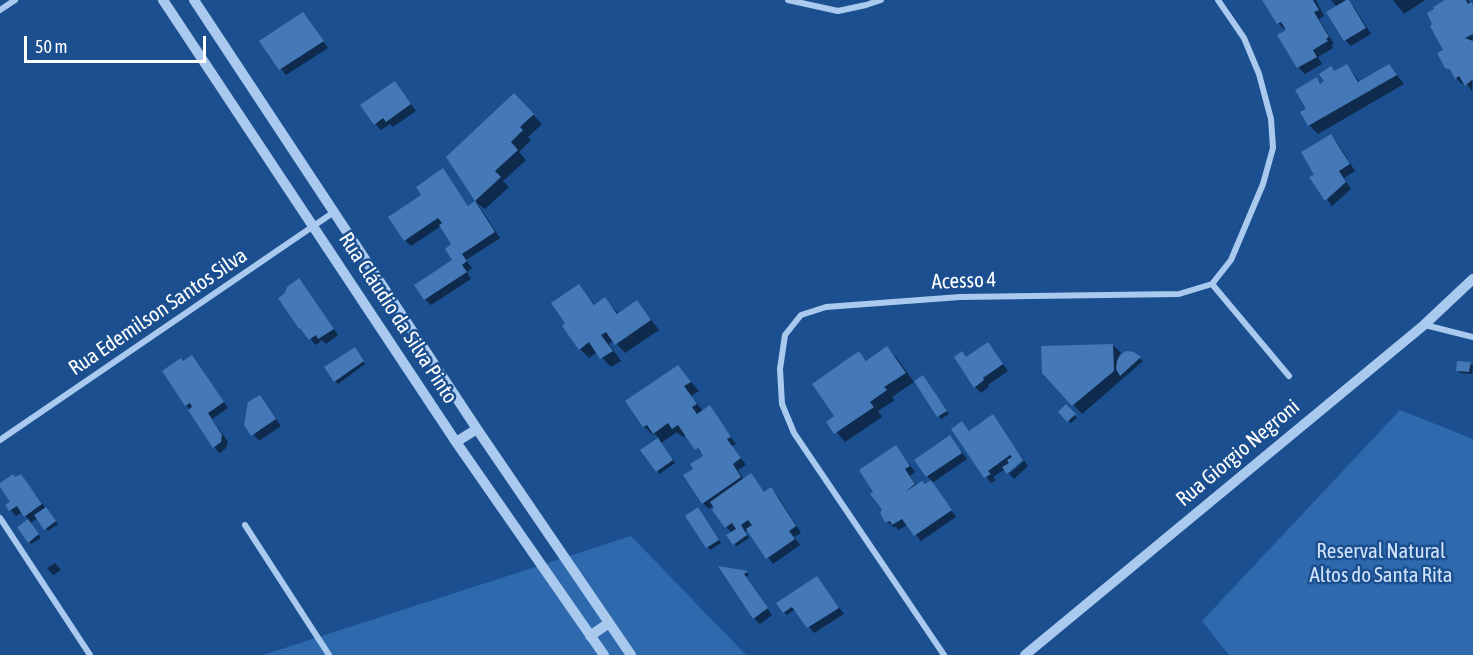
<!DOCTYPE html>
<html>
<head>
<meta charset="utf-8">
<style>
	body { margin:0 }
	#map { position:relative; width:1473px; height:655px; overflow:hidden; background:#1b4f8f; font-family:"Asap Condensed",sans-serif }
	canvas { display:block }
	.scale { position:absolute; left:24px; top:36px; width:182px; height:27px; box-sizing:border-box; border:3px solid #fff; border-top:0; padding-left:8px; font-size:18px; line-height:21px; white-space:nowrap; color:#fff; -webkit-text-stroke:4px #1b4f8f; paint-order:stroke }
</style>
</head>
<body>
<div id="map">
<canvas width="1473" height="655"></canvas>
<div class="scale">50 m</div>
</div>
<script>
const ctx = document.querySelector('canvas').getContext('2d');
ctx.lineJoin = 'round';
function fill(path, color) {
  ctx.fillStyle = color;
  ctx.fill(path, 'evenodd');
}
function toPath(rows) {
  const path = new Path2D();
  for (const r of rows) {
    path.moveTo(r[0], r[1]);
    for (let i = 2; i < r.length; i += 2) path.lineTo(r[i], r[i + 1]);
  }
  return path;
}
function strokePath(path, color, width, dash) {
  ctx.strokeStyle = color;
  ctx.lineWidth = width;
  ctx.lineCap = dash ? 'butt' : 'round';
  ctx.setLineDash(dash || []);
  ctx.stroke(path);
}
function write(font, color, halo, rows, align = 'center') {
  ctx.font = font + ' "Asap Condensed",sans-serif';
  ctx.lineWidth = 5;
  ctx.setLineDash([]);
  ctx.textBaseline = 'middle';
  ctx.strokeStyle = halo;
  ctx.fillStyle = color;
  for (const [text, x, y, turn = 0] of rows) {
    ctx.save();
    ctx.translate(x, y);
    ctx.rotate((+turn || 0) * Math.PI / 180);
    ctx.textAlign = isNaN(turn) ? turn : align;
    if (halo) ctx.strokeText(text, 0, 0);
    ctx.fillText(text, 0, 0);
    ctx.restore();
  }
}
fill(toPath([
	[1400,410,1473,439,1473,655,1229,655,1202,621],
	[631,536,746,655,263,655]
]), '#2e69ad');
fill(toPath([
	[1263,0,1316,0,1324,16,1319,19,1334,44,1331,45,1333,48,1318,57,1322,64,1305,74,1299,68,1279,36,1292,28,1291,25,1284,29,1278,23],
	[1331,0,1350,0,1348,1,1354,7,1371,34,1351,46,1345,40,1337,7],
	[1393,0,1425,0,1404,14],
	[1449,0,1468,0,1473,6,1472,91,1465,82,1462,84,1446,67,1445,51],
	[303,14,328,48,286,75,261,41],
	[1389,65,1404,84,1318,134,1309,125,1308,110,1317,79,1322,85,1347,66,1360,82],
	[395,83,416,111,393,127,390,124,381,130,375,124],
	[514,95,542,124,528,137,531,140,519,152,526,160,503,181,509,187,485,209,477,203,500,238,466,260,472,268,467,272,471,279,431,305,425,299,454,261,453,245,441,226,411,246,405,240,423,195,443,170,469,207,477,202,448,157],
	[1331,136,1337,142,1355,171,1344,178,1351,189,1332,206,1312,178,1316,175],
	[299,280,338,335,326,344,322,340,316,345,301,329,307,324],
	[579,286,595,305,605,299,619,314,637,302,659,330,625,353,614,341,609,344,621,361,611,367,597,352,589,358,580,349,567,323],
	[988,344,1008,371,988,385,989,387,981,393,975,387,966,358],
	[1113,345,1123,355,1133,353,1143,361,1082,414,1044,372],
	[887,348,896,357,914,382,892,397,895,400,878,411,882,417,845,442,828,422,836,417,859,353,868,362],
	[357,351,365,364,338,384,335,381],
	[192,357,228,408,212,419,228,442,226,448,220,453,214,447,164,371],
	[1470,363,1473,366,1472,374,1460,373,1458,370],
	[678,367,699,391,691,396,703,411,709,407,736,444,732,446,746,465,738,470,744,480,750,475,765,493,771,489,777,495,801,533,794,537,800,545,773,564,748,530,745,532,749,538,737,546,734,544,732,533,726,527,714,505,709,509,703,503,695,469,704,457,687,435,683,437,677,432,661,443,675,463,659,474,643,450,660,439,655,434,653,435,644,426],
	[925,380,949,414,941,419,916,382],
	[260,397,281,426,259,441,246,424],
	[1066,406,1077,418,1071,423,1060,412],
	[992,416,1028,466,1014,479,1005,469,993,477,996,480,991,483,953,429,962,423,970,432],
	[1023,459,1024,461,1010,473,1008,471],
	[950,437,967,459,932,483,956,517,921,541,908,524,899,530,896,527,893,527,887,521,883,507,896,446,915,472,910,476,917,486,925,486,932,481,927,476],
	[21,476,58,524,48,531,38,518,30,523,41,538,31,544,19,527,29,520,22,512,16,516,7,506,12,502,16,479],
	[700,512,721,543,710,550,687,516],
	[55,563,61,570,53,575,47,568],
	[721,568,747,573,749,575,746,577,772,615,760,624,754,618],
	[816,578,844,614,814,633,795,609,787,615,784,612]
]), '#0007');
fill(toPath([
	[1262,0,1313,0,1319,10,1314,12,1329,37,1326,39,1328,41,1313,50,1317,57,1297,68,1277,35,1286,30,1281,22,1277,24],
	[1346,0,1349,0,1366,28,1344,41,1326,12],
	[1445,0,1466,0,1468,4,1471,2,1473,5,1473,34,1465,38,1473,41,1473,79,1465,86,1459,76,1455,79,1450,70,1445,68,1437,53,1443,50,1430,26,1432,24,1427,13,1434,9,1433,7],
	[303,12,324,41,279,70,259,41],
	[1347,64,1358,82,1389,64,1397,75,1308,126,1300,112,1306,109,1295,90,1317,77,1320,84,1324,81,1319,74,1331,66,1334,71],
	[395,81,411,104,386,122,383,118,374,125,360,105],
	[514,93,534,114,520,127,523,130,511,142,518,150,495,171,501,177,475,201,446,157],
	[1331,134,1350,164,1339,171,1346,182,1325,201,1309,177,1314,175,1301,152],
	[443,168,468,206,475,201,495,232,462,254,467,261,462,265,467,272,424,300,414,285,452,260,445,249,451,244,439,225,442,223,438,218,404,241,388,217,421,195,416,187],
	[299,278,334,329,318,339,316,335,309,340,300,328,299,329,278,298,285,293,287,287],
	[579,284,594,305,605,297,617,314,637,300,651,320,615,345,606,332,601,335,613,351,600,359,589,342,579,350,562,326,565,323,551,303],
	[988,342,1003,364,983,378,984,380,974,388,954,357,962,351,966,357],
	[1113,344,1114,371,1072,406,1042,373,1041,346],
	[887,346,906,373,884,387,887,390,870,402,874,407,834,434,826,422,834,416,812,384,859,351,866,361],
	[355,347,364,361,334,382,324,367],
	[1126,351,1134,352,1141,357,1120,376,1116,369,1117,361,1120,355],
	[192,355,224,402,208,413,222,435,221,442,213,448,188,410,192,407,190,403,185,406,162,371,181,358,183,361],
	[1457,361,1471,362,1469,372,1456,371],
	[678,365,691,382,684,386,697,404,692,407,697,414,710,405,731,437,727,439,741,458,733,464,741,477,702,504,683,475,693,469,690,464,703,456,698,448,695,450,678,425,672,429,668,423,653,434,647,425,643,427,625,401],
	[923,375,947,411,937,417,914,381],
	[260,395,276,419,251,436,244,425,248,402],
	[1066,404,1076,414,1067,422,1058,412],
	[993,414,1023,460,1007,474,1002,467,1009,463,1007,460,1012,457,1010,455,988,471,991,474,984,478,951,429,962,421,969,431],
	[950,435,962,453,926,477,914,460],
	[658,438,673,460,656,472,640,450],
	[896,445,910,466,905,469,915,484,905,492,922,481,925,484,931,480,952,510,914,536,902,519,892,525,890,521,885,522,880,513,882,510,881,508,870,494,873,492,859,470],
	[751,473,764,492,771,487,796,526,789,531,795,539,766,559,746,529,752,525,748,520,741,525,747,535,733,545,726,535,736,529,732,523,725,528,712,510,714,508,710,502],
	[13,474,15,477,21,474,42,504,24,517,17,506,9,511,5,505,10,502,0,487,0,483],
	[46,507,56,521,44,530,34,515],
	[698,507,719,540,706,548,685,516],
	[28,519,39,534,28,543,17,527],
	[718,566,748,571,744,574,768,608,753,619],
	[817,576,839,608,807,628,792,607,783,613,776,603]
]), '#4478b7');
strokePath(toPath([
	[788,0,838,11,866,5,881,0],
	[0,10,15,0],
	[1212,284,1289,376],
	[1425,325,1473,337],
	[0,440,334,212],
	[0,518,90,655],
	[245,525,329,655],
	[944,655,794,433,782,404,780,369,785,335,801,315,826,307,960,297,1179,294,1212,284,1231,260,1263,184,1273,148,1271,119,1259,74,1244,38,1218,0]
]), '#a9c9ee', 6);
strokePath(toPath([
	[163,0,456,442,604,655],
	[194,0,477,429,631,655],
	[456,442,477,429],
	[590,636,609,623],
	[1025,655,1424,325,1473,279]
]), '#a9c9ee', 10);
write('21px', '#fff', '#1b4f8f', [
	["Acesso 4",964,281,-2],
	["Rua Edemilson Santos Silva",158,312,-34],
	["Rua Cláudio da Silva Pinto",398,318,57],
	["Rua Giorgio Negroni",1238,453,-40]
]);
write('21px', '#cfe3fa', '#1b4f8f', [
	["Reserval Natural",1381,551],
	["Altos do Santa Rita",1381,575]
]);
</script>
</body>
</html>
